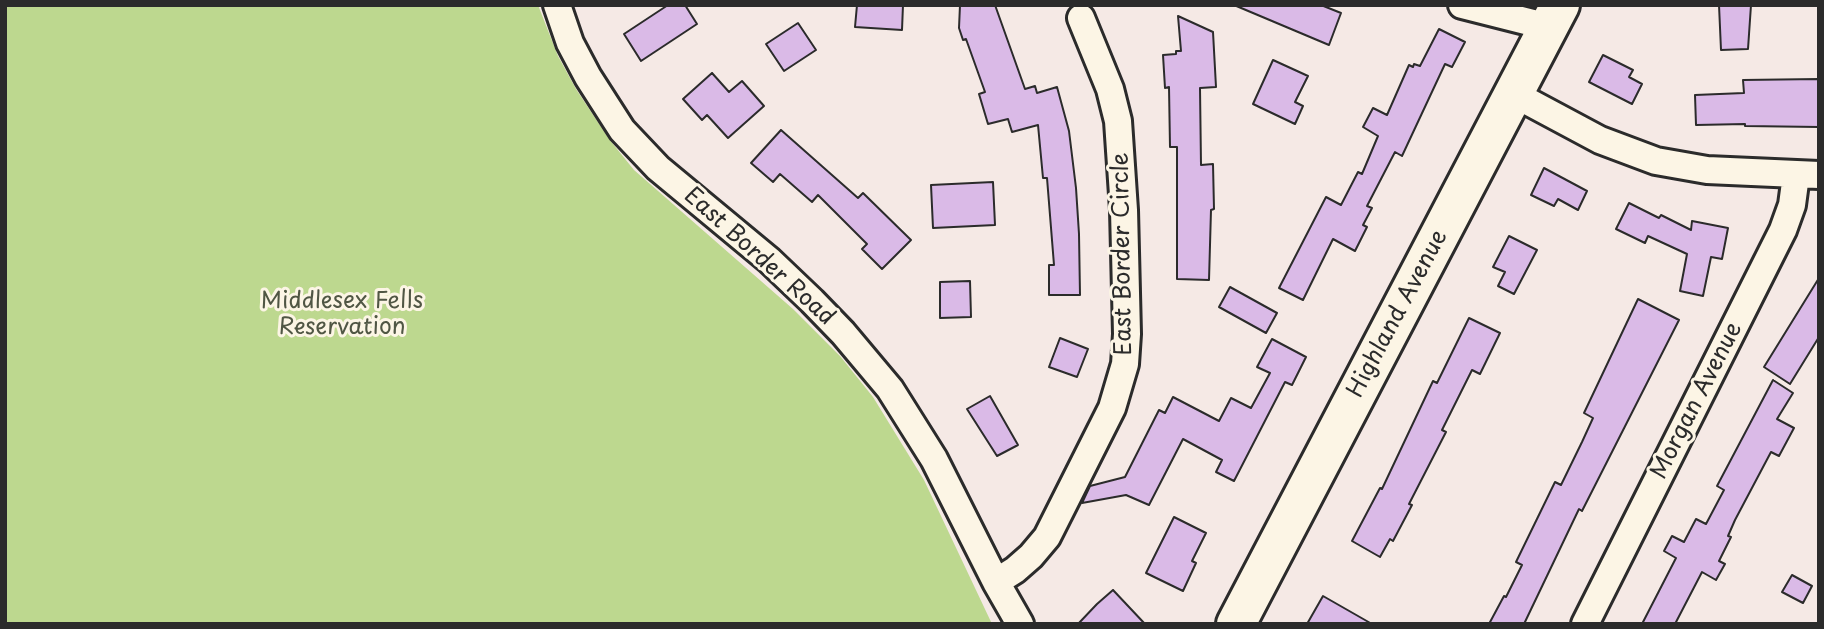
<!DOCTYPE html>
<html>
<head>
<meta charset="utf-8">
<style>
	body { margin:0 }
	#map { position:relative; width:1824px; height:629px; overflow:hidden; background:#f5e9e5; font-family:"Playpen Sans",sans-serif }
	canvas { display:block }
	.frame { position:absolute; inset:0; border:7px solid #2b2b2b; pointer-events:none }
</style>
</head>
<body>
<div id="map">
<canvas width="1824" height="629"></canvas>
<div class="frame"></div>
</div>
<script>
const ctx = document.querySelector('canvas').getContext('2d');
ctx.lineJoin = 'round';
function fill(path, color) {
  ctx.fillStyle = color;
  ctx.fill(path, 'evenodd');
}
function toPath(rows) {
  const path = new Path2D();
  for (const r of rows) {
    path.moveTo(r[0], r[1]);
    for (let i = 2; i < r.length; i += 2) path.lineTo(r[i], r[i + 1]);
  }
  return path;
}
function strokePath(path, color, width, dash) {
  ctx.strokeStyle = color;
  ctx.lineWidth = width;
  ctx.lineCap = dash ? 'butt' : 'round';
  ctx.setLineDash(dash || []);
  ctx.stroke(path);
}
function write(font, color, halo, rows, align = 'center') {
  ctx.font = font + ' "Playpen Sans",sans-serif';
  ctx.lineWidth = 6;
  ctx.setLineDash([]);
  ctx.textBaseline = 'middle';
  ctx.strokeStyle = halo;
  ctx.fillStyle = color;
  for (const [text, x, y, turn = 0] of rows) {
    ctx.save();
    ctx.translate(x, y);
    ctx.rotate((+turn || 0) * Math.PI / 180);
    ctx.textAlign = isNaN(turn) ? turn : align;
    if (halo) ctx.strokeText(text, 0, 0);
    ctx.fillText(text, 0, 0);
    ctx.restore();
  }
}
fill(toPath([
	[5,5,538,5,558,56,576,89,609,139,634,170,793,309,840,356,873,397,924,480,992,624,5,624]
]), '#bdd88f');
const building = toPath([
	[668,5,685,5,697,24,641,61,624,34,668,5],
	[857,5,903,5,902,30,855,27,857,5],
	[960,5,995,5,1025,89,1035,86,1037,93,1057,87,1069,131,1076,188,1079,234,1080,295,1049,295,1049,265,1054,265,1047,178,1043,178,1038,125,1012,132,1008,119,988,124,979,94,985,92,966,39,963,40,959,28,960,5],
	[1234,5,1321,5,1341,13,1329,45,1234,5],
	[1719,5,1751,5,1748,49,1721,50,1719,5],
	[1178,16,1213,32,1216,87,1200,88,1201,165,1213,164,1214,209,1211,210,1209,280,1177,279,1177,147,1170,147,1169,87,1165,88,1163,55,1176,54,1176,51,1181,51,1178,16],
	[798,23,816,50,784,71,766,44,798,23],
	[1439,29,1465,42,1452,67,1445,64,1402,156,1395,152,1367,206,1372,208,1363,225,1367,227,1355,251,1333,239,1303,300,1279,288,1326,197,1341,205,1358,172,1362,174,1378,136,1363,127,1373,108,1387,115,1409,65,1413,67,1414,64,1420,66,1439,29],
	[1603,55,1633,70,1629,77,1642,84,1632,104,1589,82,1603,55],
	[1273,60,1308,76,1295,102,1303,106,1295,124,1253,104,1273,60],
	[712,73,729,92,742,81,764,106,728,138,707,115,702,120,683,99,712,73],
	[1819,79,1819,127,1745,126,1745,124,1696,125,1695,95,1744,93,1743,80,1819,79],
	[781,130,858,198,863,193,911,240,882,269,862,249,867,244,818,195,812,202,780,174,773,182,751,163,781,130],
	[1544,168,1587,191,1578,210,1558,199,1554,206,1531,195,1544,168],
	[993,182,995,225,933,228,931,185,993,182],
	[1629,203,1659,218,1661,215,1691,230,1692,221,1728,228,1722,259,1711,257,1703,296,1680,291,1687,254,1648,236,1645,243,1616,229,1629,203],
	[1509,236,1537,250,1514,294,1498,286,1505,272,1493,267,1509,236],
	[1819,278,1819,337,1790,384,1764,367,1819,278],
	[970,281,971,317,940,318,940,282,970,281],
	[1230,287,1277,313,1266,333,1219,307,1230,287],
	[1638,299,1679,320,1582,511,1579,509,1524,624,1489,624,1504,596,1506,597,1522,565,1516,562,1555,482,1561,485,1582,442,1593,418,1584,413,1638,299],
	[1469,318,1500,333,1480,374,1472,370,1442,430,1446,432,1409,504,1412,505,1393,541,1390,539,1380,557,1352,541,1380,488,1382,489,1433,381,1437,383,1469,318],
	[1060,338,1088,349,1077,377,1049,367,1060,338],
	[1272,339,1306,357,1292,385,1285,382,1234,481,1216,472,1222,460,1183,439,1149,505,1126,495,1082,503,1090,486,1125,477,1159,410,1165,413,1173,397,1219,421,1231,398,1251,408,1270,373,1257,367,1272,339],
	[1773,380,1793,393,1777,419,1794,428,1779,456,1771,452,1735,520,1728,536,1731,537,1719,561,1725,564,1716,580,1702,572,1675,624,1642,624,1676,558,1664,551,1672,536,1684,542,1696,519,1706,524,1724,490,1717,486,1773,380],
	[990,396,1018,445,997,456,967,409,990,396],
	[1174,517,1206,533,1192,561,1196,563,1183,591,1146,573,1174,517],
	[1792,575,1812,586,1803,603,1782,592,1792,575],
	[1113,590,1145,624,1078,624,1097,604,1113,590],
	[1323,596,1372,624,1307,624,1323,596]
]);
fill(building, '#dabae7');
strokePath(building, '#2b2b2b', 2);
const minor = toPath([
	[557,5,570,43,588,77,622,130,658,168,769,260,812,301,843,333,890,389,934,459,996,582,1020,624],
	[1462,5,1549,27],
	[1514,94,1600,140,1656,161,1707,170,1819,175],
	[996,582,1015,570,1031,556,1047,537,1112,408,1125,364,1127,334,1124,210,1118,121,1110,89,1081,18],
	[1585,624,1783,230,1792,205,1796,175]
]);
const secondary = toPath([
	[1236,624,1560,5]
]);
strokePath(minor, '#2b2b2b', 32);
strokePath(secondary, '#2b2b2b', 44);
strokePath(minor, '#fcf5e5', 26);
strokePath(secondary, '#fcf5e5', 38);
write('23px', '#2b2b2b', '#fcf5e5', [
	["East Border Circle",1123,254,-91],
	["East Border Road",759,257,42],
	["Highland Avenue",1398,314,-62],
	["Morgan Avenue",1697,401,-63]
]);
write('23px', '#505644', '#fcf5e5', [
	["Middlesex Fells",342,302],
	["Reservation",342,328]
]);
</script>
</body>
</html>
